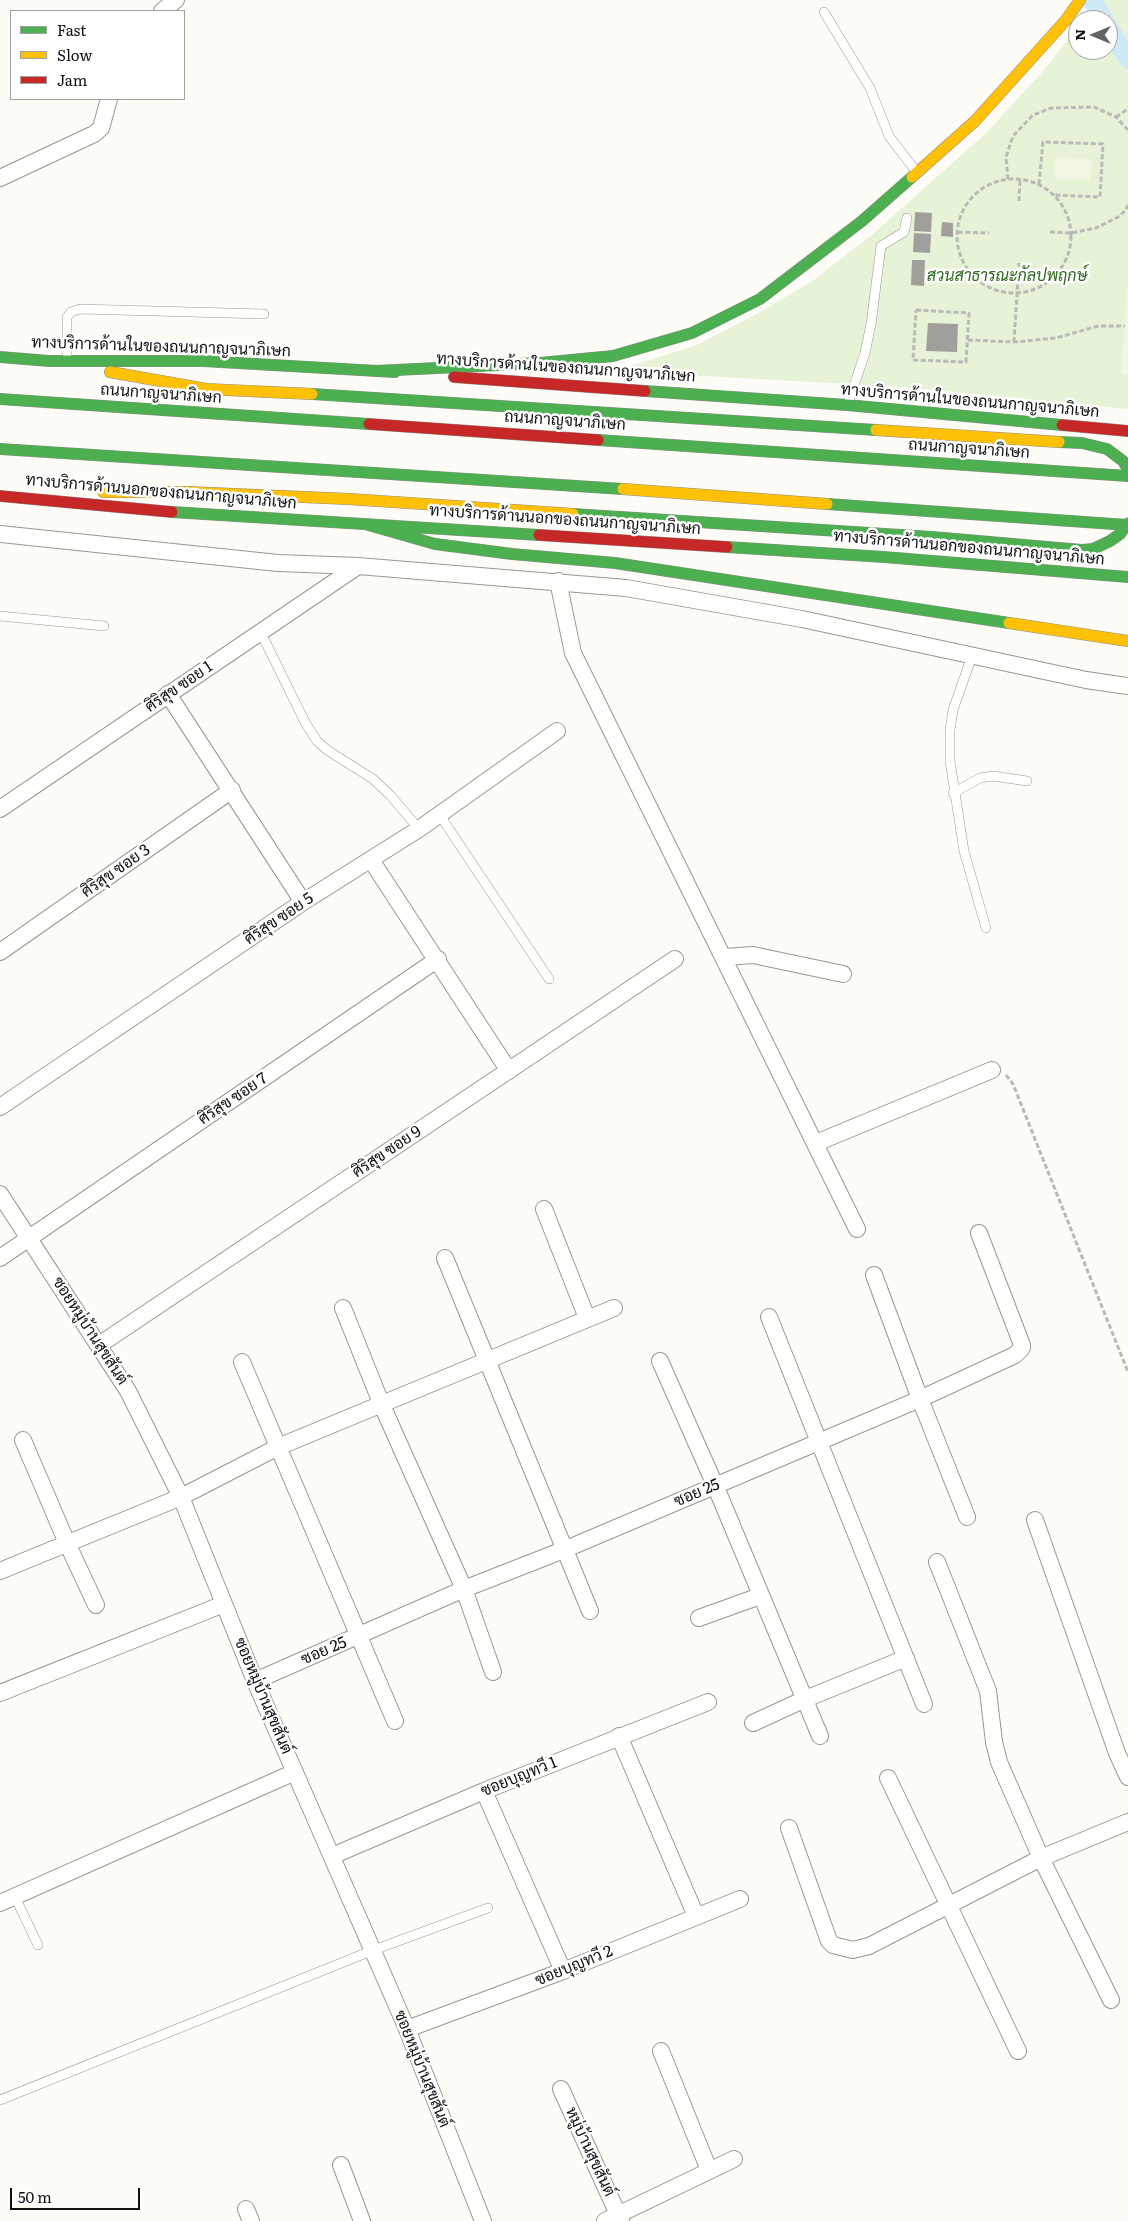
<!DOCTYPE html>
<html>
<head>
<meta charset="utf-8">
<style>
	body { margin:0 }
	#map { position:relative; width:1128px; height:2221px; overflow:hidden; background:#fdfcf7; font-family:Literata,serif }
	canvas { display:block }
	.legend { position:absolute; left:10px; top:10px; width:175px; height:90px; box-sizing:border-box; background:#fff; border:1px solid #a0a0a0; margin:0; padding:6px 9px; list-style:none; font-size:15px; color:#111 }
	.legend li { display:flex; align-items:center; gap:10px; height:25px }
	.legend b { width:25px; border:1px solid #a0a0a0 }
	.north { position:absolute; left:1068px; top:10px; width:50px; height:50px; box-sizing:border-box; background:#fff; border:1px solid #a0a0a0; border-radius:50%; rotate:270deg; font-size:14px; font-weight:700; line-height:20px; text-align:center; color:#111 }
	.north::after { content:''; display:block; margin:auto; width:18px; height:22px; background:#646362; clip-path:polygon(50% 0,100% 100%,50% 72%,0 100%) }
	.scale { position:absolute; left:10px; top:2188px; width:130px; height:22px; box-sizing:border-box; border:2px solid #111; border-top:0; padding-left:6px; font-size:15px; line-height:18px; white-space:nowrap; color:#111; -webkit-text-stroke:4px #fff; paint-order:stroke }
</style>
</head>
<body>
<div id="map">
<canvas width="1128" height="2221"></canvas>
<ul class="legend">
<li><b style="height:6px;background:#4caf50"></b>Fast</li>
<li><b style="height:6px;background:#ffc107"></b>Slow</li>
<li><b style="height:6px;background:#c62828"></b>Jam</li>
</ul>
<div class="north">N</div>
<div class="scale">50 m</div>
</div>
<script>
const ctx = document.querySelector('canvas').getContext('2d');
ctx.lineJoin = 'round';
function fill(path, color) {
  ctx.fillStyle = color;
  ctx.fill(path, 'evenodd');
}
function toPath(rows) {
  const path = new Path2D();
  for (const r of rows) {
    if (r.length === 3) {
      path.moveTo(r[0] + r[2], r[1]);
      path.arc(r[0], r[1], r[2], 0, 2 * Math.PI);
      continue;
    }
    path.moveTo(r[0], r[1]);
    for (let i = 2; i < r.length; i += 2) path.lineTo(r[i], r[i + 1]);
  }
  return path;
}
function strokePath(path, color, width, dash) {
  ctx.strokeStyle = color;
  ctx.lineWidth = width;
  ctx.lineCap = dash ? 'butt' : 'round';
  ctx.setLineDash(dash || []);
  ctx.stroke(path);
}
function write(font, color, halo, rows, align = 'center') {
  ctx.font = font + ' Literata,Sarabun,serif';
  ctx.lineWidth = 5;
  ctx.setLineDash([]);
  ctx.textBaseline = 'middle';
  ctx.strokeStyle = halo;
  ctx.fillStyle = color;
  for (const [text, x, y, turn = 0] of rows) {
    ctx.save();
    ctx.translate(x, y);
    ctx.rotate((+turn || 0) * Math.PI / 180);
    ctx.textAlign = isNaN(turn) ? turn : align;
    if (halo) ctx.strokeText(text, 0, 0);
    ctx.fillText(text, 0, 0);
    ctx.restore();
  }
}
fill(toPath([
	[1099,0,1128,0,1128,409,901,387,615,371,697,345,762,311,811,282,873,234,986,133,1044,70,1078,27,1078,50,1108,50,1108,20,1084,20]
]), '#e7f3d7');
fill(toPath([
	[1055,157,1092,159,1090,181,1054,179],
	[1128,278,1128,375,1121,374]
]), '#f0f6e1');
strokePath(toPath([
	[1092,0,1104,20],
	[1108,27,1128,59]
]), '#cde8f7', 19);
fill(toPath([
	[915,212,932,213,931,232,914,231],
	[942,222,953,223,953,237,941,236],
	[914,233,931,234,930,253,913,252],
	[912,260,925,260,924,286,911,285],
	[928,323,958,324,957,352,926,351]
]), '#a19f9c');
const lane = toPath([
	[824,12,870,88,889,136,915,170],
	[67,361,67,317,71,312,80,309,264,314],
	[848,403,865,353,871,324,881,246,904,232,907,218],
	[0,616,104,626],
	[261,633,306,724,317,741,327,750,373,779,390,795,419,829],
	[972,656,953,710,950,730,950,761,964,851,986,928],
	[953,793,980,778,993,776,1027,781],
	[439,814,549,979],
	[15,1897,38,1945],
	[0,2100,371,1951,488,1908]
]);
const street = toPath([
	[162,11,176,0],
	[0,178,94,134,101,128,109,99],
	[0,534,278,563,358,566,626,588,802,619,1086,680,1128,686],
	[558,581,573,653,857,1229],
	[168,694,303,902],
	[0,809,358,566],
	[371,860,509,1071],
	[0,952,232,790],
	[724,957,753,955,843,974],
	[0,1107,303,902,419,829,557,731],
	[816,1143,992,1070],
	[0,1194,128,1391,181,1497,255,1681,407,2029,483,2221],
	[544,1209,587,1318],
	[0,1258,438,959],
	[445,1258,590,1611],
	[874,1275,920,1399,967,1517],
	[343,1308,381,1403,464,1589,493,1672],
	[769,1317,924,1704],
	[99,1345,675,959],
	[660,1361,715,1485,820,1736],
	[242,1362,395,1721],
	[23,1440,67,1543,96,1605],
	[1035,1520,1117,1753,1128,1777],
	[937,1562,988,1691,994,1742,999,1762,1041,1858,1111,2000],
	[0,1571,181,1497,278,1447,614,1308],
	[699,1618,760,1596],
	[255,1681,464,1589,566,1549,920,1399,1015,1355,1022,1348,1022,1345,979,1233],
	[0,1693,224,1604],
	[753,1723,803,1700,906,1658],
	[619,1736,696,1916],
	[888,1778,1018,2051],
	[484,1791,563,1971],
	[789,1828,829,1941,833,1945,853,1950,869,1946,1041,1858,1128,1822],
	[332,1856,484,1791,708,1702],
	[0,1903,295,1772],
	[407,2029,563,1971,740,1899],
	[661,2051,709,2170],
	[561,2089,621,2221],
	[341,2165,362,2221],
	[246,2209,251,2221],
	[605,2221,734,2159]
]);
const fast = toPath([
	[0,357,49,361,203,361,395,372],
	[375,371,540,363,613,356,692,333,760,299,862,221,912,177],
	[645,391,847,405,1062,425],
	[312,394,876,430],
	[0,399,369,424],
	[598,440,1128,476],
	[1059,442,1082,443,1107,449,1123,461,1128,469],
	[0,449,623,489],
	[827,504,1128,525],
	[172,512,539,535],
	[365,524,435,544,512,554,615,563,1009,623],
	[727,547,884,557,1128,577]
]);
const slow = toPath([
	[912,177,975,121,1066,20,1080,0],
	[110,372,206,389,312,394],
	[876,430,1059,442],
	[623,489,827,504],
	[103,492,187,492,349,499],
	[1009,623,1128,641]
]);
const jam = toPath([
	[454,377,645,391],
	[369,424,598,440],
	[1062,425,1128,431],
	[0,496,172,512],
	[539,535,727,547]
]);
strokePath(lane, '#979795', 10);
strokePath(street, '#979795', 18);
strokePath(fast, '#8e8d8b', 12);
strokePath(slow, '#8e8d8b', 12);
strokePath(jam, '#8e8d8b', 12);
strokePath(toPath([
	[1116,117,1128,109],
	[1014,236,57],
	[1008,179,1006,157,1013,136,1033,115,1051,108,1094,107,1116,117,1128,130],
	[1039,184,1043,142,1103,144,1100,197,1054,195],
	[1019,201,1020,179],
	[958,232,989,233],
	[1050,232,1071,233,1096,228,1118,217,1125,211,1128,205],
	[916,310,969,313,966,362,913,360,916,310],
	[968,340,1014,342,1056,338,1098,326,1125,326],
	[1014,342,1019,263],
	[1006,1075,1013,1084,1128,1372]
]), '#b9b9b8', 3, [5, 2.5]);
strokePath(lane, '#fffffe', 9);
strokePath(street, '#fffffe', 16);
strokePath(fast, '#4caf50', 11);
strokePath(slow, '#ffc107', 11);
strokePath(jam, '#c62828', 11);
const fastBridge = toPath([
	[573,514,932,537,1082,550,1093,549,1110,541,1120,534,1128,523]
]);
const slowBridge = toPath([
	[349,499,573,514]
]);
strokePath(fastBridge, '#8e8d8b', 12, []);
strokePath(slowBridge, '#8e8d8b', 12, []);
strokePath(fastBridge, '#4caf50', 11);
strokePath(slowBridge, '#ffc107', 11);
write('italic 16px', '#2f6b1f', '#fff', [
	["สวนสาธารณะกัลปพฤกษ์",1007,276]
]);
write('16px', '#111', '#fff', [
	["ทางบริการด้านในของถนนกาญจนาภิเษก",161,347,2],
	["ทางบริการด้านในของถนนกาญจนาภิเษก",566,368,4],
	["ถนนกาญจนาภิเษก",161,394,4],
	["ทางบริการด้านในของถนนกาญจนาภิเษก",970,401,5],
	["ถนนกาญจนาภิเษก",565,421,4],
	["ถนนกาญจนาภิเษก",969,449,4],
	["ทางบริการด้านนอกของถนนกาญจนาภิเษก",161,492,5],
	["ทางบริการด้านนอกของถนนกาญจนาภิเษก",565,520,4],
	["ทางบริการด้านนอกของถนนกาญจนาภิเษก",969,548,5],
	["ศิริสุข ซอย 1",179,687,-34],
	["ศิริสุข ซอย 3",116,871,-35],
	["ศิริสุข ซอย 5",279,919,-34],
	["ศิริสุข ซอย 7",233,1099,-34],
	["ศิริสุข ซอย 9",387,1152,-34],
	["ซอยหมู่บ้านสุขสันต์",90,1331,57],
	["ซอย 25",697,1493,-23],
	["ซอย 25",324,1651,-23],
	["ซอยหมู่บ้านสุขสันต์",263,1696,67],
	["ซอยบุญทวี 1",519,1777,-22],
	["ซอยบุญทวี 2",574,1966,-22],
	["ซอยหมู่บ้านสุขสันต์",422,2069,68],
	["หมู่บ้านสุขสันต์",590,2152,65]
]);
</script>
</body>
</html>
